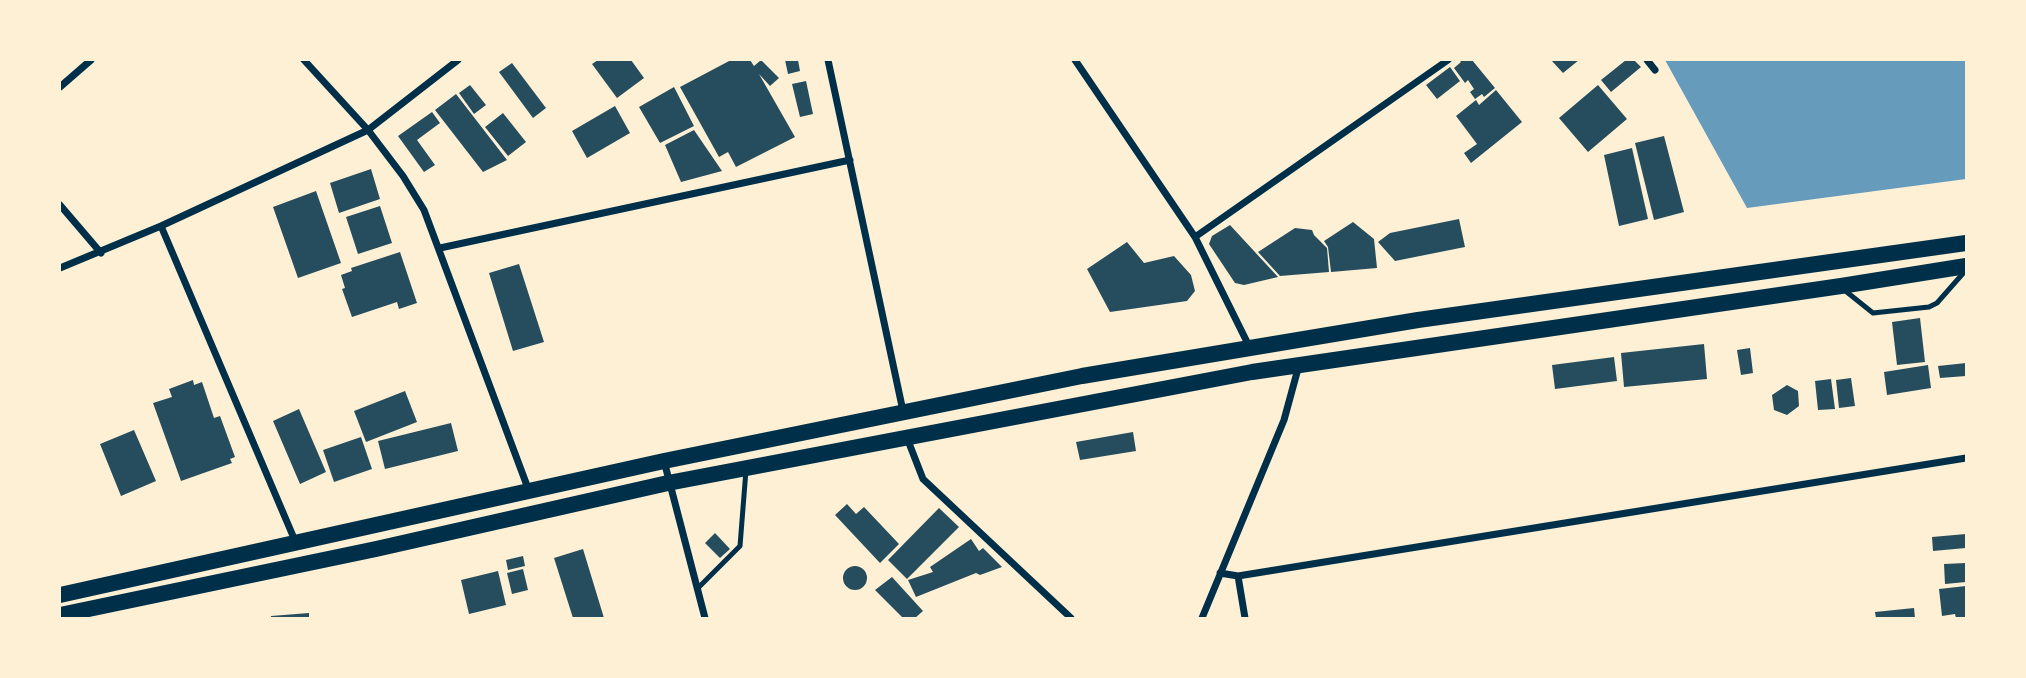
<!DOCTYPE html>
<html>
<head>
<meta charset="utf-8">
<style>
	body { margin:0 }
	#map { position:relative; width:2026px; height:678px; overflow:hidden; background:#fdf0d5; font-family:Spectral,serif }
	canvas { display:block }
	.frame { position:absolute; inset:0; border:61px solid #fdf0d5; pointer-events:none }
</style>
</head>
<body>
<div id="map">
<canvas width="2026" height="678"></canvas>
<div class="frame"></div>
</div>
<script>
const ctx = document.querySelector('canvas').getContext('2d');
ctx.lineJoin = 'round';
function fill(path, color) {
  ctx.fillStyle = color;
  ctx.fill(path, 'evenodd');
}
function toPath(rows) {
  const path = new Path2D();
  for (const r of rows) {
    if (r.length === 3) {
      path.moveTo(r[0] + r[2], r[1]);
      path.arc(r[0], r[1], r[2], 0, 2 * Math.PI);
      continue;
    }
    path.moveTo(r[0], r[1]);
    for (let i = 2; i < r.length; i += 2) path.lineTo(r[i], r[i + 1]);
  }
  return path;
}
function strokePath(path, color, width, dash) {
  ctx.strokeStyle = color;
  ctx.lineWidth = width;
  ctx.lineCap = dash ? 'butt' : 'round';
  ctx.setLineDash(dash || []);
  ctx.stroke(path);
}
fill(toPath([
	[1665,60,1966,60,1966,179,1747,208]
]), '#669bbc');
fill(toPath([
	[598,60,631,60,644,78,617,98,592,64],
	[731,60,750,60,754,66,761,60,779,78,770,86,759,74,795,137,736,167,728,152,719,157,680,87],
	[785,60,798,60,800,71,788,74],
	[1459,60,1472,60,1495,88,1484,97,1482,94,1475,99,1470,92,1474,89,1468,80,1465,83,1454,68,1461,62],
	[1551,60,1579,60,1563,73],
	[1626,60,1634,60,1641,67,1611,92,1601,80],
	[512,63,546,108,533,118,499,72],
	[1450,67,1460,81,1437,99,1426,85],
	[806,81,813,114,800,117,792,84],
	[470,85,486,105,474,114,459,93],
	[1598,85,1627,119,1588,152,1559,118],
	[674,87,694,126,660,143,639,107],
	[1496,90,1522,122,1471,163,1464,153,1477,144,1456,116,1476,100,1479,105],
	[456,94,507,160,483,172,435,110],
	[615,106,630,133,587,158,572,131],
	[432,112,440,123,417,140,435,165,424,172,398,136],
	[503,113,526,142,508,156,485,127],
	[694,130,722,171,681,182,665,145],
	[1664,136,1684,212,1654,220,1635,143],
	[1632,148,1648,219,1619,226,1604,155],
	[371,169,380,199,339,213,330,183],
	[316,191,341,263,298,278,273,207],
	[380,206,392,243,358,254,346,217],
	[1459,219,1465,247,1395,261,1378,242,1390,233],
	[1353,222,1374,239,1377,268,1331,272,1328,247,1324,241],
	[1230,225,1278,277,1244,285,1235,283,1209,244,1212,236],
	[1295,228,1312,230,1314,235,1327,248,1329,272,1280,276,1258,252],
	[1127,242,1144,263,1174,256,1191,275,1195,291,1187,301,1110,312,1087,269],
	[400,252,417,303,399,309,397,302,352,317,342,289,345,288,341,275,352,271,351,268],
	[519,264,544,342,513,351,489,273],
	[1920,318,1925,362,1897,365,1892,322],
	[1704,344,1707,379,1624,387,1621,353],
	[1750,348,1753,373,1741,375,1737,350],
	[1614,357,1617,381,1555,389,1552,365],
	[1966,363,1966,376,1940,378,1938,366],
	[1928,365,1931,388,1887,395,1884,372],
	[1851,378,1855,406,1839,408,1836,380],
	[1831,379,1835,409,1818,410,1815,381],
	[193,380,194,385,202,382,214,418,220,416,235,457,230,459,232,463,181,481,153,403,172,397,169,389],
	[1787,385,1798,391,1799,406,1787,415,1774,410,1772,395],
	[405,391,417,422,366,442,354,411],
	[299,409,326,472,300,484,273,421],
	[451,423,458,451,385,469,378,441],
	[134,430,156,481,121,496,100,444],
	[1133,432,1136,451,1080,460,1076,442],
	[361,437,372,469,334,482,323,450],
	[847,504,856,514,864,507,899,544,880,563,835,515],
	[939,508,959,527,907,579,888,560],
	[715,533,730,549,720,558,705,543],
	[1966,534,1966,548,1933,551,1932,537],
	[971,539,979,551,983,548,1002,567,980,575,976,573,916,597,908,580,933,572,930,567],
	[583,549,604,618,573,618,554,558],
	[523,556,525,566,508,570,506,560],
	[1966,563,1966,582,1945,584,1944,564],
	[855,578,12],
	[523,569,528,590,512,594,507,573],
	[498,571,506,605,469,614,461,580],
	[892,577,923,611,915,618,903,618,875,590],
	[1966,586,1966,618,1956,618,1955,614,1942,616,1939,589],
	[1914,608,1915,618,1876,618,1875,612],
	[309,613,309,618,271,618,271,616]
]), '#264d5e');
strokePath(toPath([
	[1843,289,1873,313,1929,307,1937,303,1966,270],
	[697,589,740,546,746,470]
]), '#003049', 5);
strokePath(toPath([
	[304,60,368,130,403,176,424,210,529,491],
	[828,60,903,411],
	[1075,60,1195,237,1249,346],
	[1647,60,1655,70],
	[60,87,91,60],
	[60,205,101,253],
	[161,226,296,543],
	[1195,237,1448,60],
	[440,248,850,160],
	[60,268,161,226,368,130,458,60],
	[907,438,923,479,1071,618],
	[664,461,705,618],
	[1220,573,1238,576,1966,458],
	[1238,576,1245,618],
	[1202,618,1284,420,1299,365]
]), '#003049', 7);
strokePath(toPath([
	[60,595,664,461,1082,376,1418,320,1966,243],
	[60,615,376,549,668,483,1252,372,1841,286,1966,266]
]), '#003049', 16);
</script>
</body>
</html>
